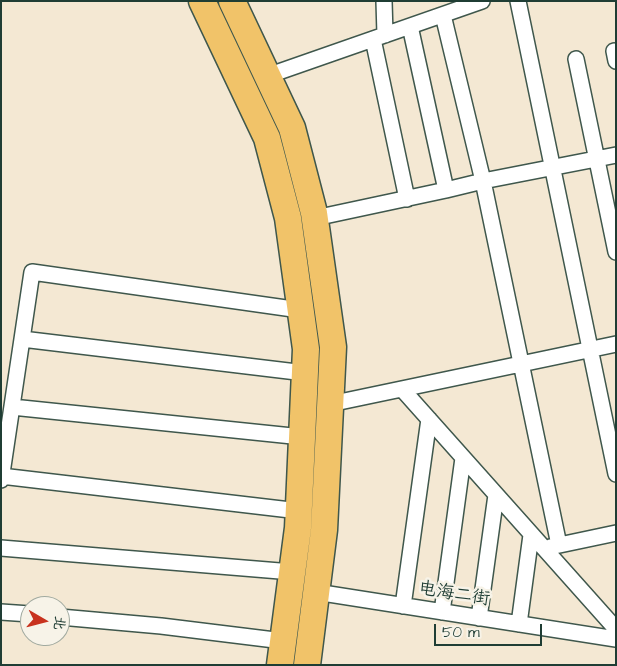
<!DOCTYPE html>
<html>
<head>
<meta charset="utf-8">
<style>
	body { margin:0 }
	#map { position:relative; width:617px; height:666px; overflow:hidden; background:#f4e8d3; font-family:"Architects Daughter","LXGW WenKai TC",sans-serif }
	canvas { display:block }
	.frame { position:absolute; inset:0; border:2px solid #1f3d34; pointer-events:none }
	.north { position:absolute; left:20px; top:596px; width:50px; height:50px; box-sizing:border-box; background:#f7f3e8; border:1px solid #a1aaa0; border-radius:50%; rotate:98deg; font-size:14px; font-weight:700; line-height:20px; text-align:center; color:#1f3d34 }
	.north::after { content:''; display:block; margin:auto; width:18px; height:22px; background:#c8321e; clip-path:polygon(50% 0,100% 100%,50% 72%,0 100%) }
	.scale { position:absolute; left:434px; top:624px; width:108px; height:22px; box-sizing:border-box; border:2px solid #1f3d34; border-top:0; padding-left:6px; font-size:15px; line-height:18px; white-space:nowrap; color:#1f3d34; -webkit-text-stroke:4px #f7f3e8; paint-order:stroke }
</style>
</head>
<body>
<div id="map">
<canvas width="617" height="666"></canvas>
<div class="frame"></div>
<div class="north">北</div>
<div class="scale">50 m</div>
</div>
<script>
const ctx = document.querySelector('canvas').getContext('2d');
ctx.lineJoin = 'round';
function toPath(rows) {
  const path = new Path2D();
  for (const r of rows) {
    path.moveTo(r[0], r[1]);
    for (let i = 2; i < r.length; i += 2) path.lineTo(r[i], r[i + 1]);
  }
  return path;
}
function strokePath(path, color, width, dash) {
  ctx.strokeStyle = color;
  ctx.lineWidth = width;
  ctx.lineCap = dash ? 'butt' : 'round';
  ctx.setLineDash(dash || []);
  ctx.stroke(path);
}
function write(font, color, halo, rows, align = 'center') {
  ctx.font = font + ' "Architects Daughter","LXGW WenKai TC",sans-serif';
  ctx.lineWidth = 5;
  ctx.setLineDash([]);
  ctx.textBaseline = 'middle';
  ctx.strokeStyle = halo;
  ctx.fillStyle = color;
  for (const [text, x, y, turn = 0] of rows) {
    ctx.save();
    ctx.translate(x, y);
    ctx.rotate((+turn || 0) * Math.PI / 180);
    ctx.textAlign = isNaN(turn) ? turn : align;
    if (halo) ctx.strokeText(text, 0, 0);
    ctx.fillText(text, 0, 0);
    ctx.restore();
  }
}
const street = toPath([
	[384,1,385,35],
	[518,1,616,474],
	[443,15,483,181,559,545],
	[410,26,446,190],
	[373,39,407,199],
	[614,51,616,61],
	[576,59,616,252],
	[267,76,482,1],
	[315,218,446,190,483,181,616,155],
	[22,339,305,373],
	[402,389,616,629],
	[330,404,616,344],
	[12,407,302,437],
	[1,476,299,511],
	[1,480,32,272,300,310],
	[550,547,616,533],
	[1,548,292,572],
	[316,592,616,639],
	[403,606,429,419],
	[1,612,30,614],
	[442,612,463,458],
	[60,617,161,626,283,641],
	[479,618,496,495],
	[519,624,531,535]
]);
const highway = toPath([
	[202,1,267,138,288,218,306,349,298,528,280,665],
	[232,1,292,128,314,213,333,347,324,530,307,665]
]);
strokePath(street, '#3f574c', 18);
strokePath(highway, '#3f574c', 29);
strokePath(street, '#fff', 15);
strokePath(highway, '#f1c369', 26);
write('18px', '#1f3d34', '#f7f3e8', [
	["电海二街",454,595,9]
]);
</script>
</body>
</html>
